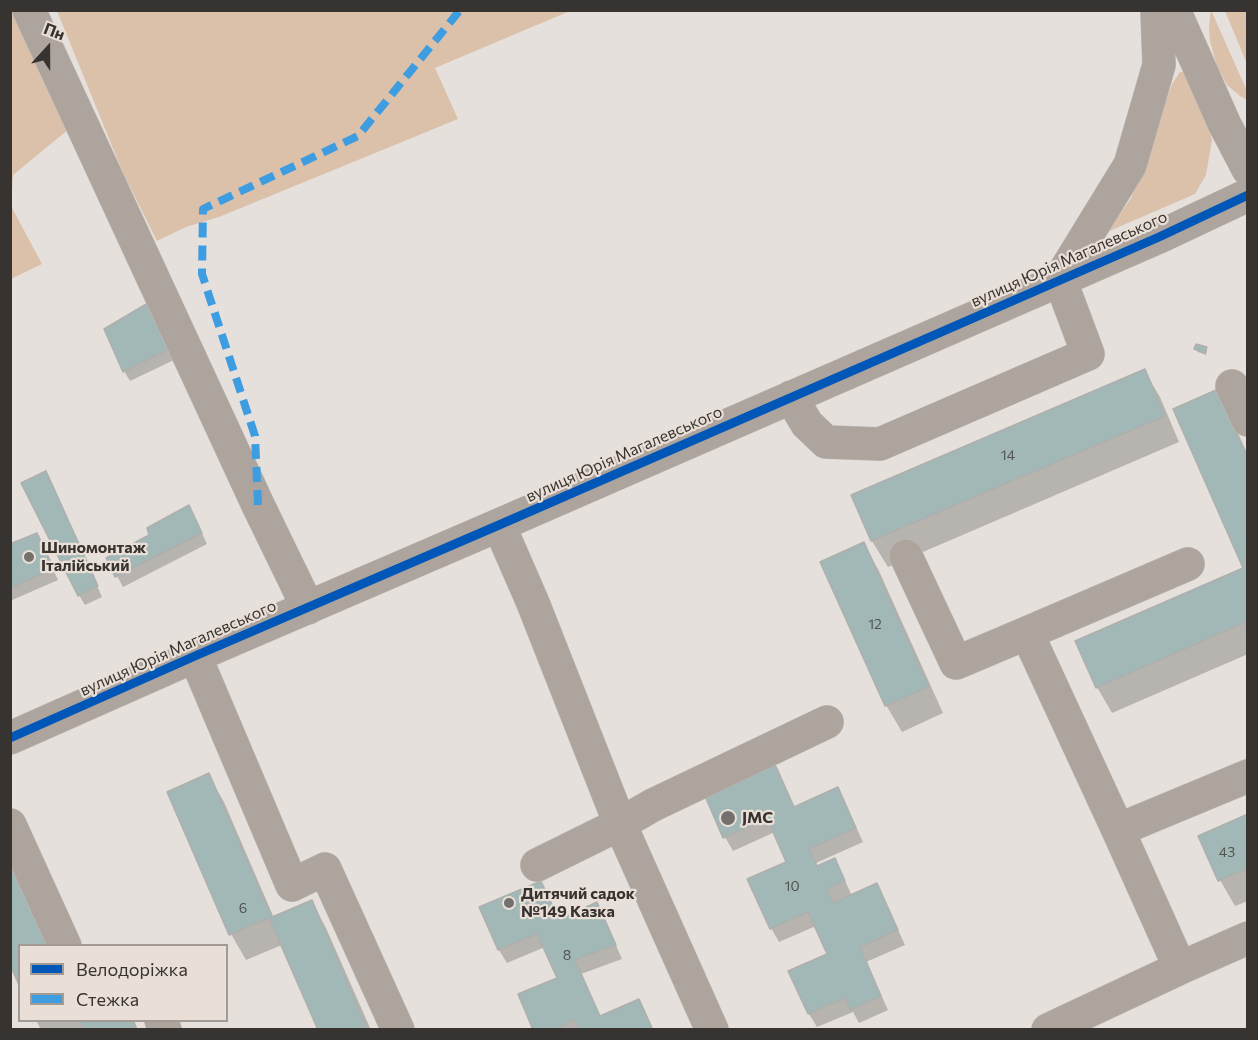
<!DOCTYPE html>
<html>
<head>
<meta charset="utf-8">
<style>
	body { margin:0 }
	#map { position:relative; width:1258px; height:1040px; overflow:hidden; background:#e5e0db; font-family:Commissioner,sans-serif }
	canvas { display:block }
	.frame { position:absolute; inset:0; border:12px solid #373330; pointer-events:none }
	.legend { position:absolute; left:18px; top:944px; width:210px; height:78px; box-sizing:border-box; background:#e9dfd7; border:2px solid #a29a94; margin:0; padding:8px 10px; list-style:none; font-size:18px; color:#373330 }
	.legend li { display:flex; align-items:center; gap:12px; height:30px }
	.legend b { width:30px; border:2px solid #a29a94 }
	.north { position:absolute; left:18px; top:18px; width:60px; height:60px; -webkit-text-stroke:4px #e9dfd7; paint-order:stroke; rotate:21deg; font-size:16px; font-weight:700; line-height:24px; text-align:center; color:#373330 }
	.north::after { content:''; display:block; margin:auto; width:21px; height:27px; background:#373330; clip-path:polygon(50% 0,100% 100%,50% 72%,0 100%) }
</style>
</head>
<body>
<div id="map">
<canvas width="1258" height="1040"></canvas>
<div class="frame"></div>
<ul class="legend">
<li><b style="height:8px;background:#0057b8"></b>Велодоріжка</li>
<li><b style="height:8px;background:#3e9de1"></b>Стежка</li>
</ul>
<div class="north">Пн</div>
</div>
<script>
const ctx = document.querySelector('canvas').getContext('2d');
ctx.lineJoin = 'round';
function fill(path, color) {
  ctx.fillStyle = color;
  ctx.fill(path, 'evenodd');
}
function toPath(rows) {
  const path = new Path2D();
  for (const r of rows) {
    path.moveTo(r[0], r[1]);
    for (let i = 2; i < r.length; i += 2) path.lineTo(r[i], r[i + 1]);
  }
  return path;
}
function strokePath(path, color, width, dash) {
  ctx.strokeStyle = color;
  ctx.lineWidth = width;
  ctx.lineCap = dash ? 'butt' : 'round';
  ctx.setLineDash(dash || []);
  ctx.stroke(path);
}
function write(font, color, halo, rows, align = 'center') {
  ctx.font = font + ' Commissioner,sans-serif';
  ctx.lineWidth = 4.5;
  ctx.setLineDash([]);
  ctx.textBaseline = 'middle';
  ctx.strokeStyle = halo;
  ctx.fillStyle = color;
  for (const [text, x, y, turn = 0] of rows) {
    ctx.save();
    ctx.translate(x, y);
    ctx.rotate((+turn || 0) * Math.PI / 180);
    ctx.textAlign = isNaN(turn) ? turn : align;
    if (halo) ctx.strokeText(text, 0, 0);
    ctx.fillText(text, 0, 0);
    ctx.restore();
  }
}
fill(toPath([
	[1211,10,1247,91,1247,100,1240,96,1227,85,1217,67,1210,41,1209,26],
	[10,11,17,11,69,129,13,175,11,206,42,264,11,279],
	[57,11,570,11,435,68,458,119,219,217,186,227,157,241,123,173],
	[1225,11,1247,11,1247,64],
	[1180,72,1190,72,1204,103,1212,140,1206,175,1195,194,1107,232,1131,198,1172,84]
]), '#dcc1aa');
fill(toPath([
	[148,305,174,360,130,381,124,371],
	[1206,348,1207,351,1206,355,1198,352,1196,349],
	[1144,371,1160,397,1179,442,888,567,872,541,853,496],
	[1231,418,1248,455,1248,654,1112,713,1097,687,1245,569],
	[52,483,102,597,85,605,79,595],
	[194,517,207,544,123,587,108,559],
	[864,544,879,571,943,713,902,732,886,705,822,563],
	[42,545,58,580,10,601,10,546],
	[770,756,778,769,795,808,837,789,845,803,863,842,816,863,818,867,842,874,852,896,876,885,884,899,905,945,866,962,888,1010,859,1023,853,1012,817,1027,809,1014,790,972,829,955,816,926,779,942,771,928,788,862,775,832,733,851,725,837],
	[208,775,224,802,274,918,311,901,326,928,371,1030,319,1030,282,945,246,960,231,934],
	[1248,816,1248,901,1235,906,1220,880],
	[541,883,549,896,560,921,604,918,622,959,581,974,601,1017,639,1001,653,1030,535,1030,559,979,545,947,507,963,499,950,481,908],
	[36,1020,134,1020,138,1030,41,1030]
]), '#0003');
const building = toPath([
	[148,303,169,349,123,372,104,329,148,303],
	[1196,344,1207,347,1205,353,1194,349,1196,344],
	[1145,369,1165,416,871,541,851,495,1145,369],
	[1216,390,1248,458,1248,621,1096,688,1075,641,1243,568,1173,409,1216,390],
	[46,471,98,586,78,596,21,483,46,471],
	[189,505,202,533,115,577,106,558,149,535,147,528,189,505],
	[37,533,54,569,10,588,10,544,37,533],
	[864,542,929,687,885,706,820,562,864,542],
	[770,754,794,807,838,787,856,828,809,849,817,866,835,858,845,881,827,889,833,903,877,883,898,930,860,947,881,996,850,1010,845,998,808,1014,788,971,827,954,808,912,770,929,747,879,786,862,767,818,723,838,705,796,770,754],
	[209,773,272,917,312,900,368,1030,318,1030,269,918,229,935,167,792,209,773],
	[1248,814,1248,868,1218,881,1198,836,1248,814],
	[10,866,53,946,20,946,20,987,10,965,10,866],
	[541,881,559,920,597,902,616,945,575,960,600,1016,639,999,653,1030,579,1030,575,1020,554,1030,533,1030,518,994,557,978,537,934,498,950,479,907,541,881],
	[80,1020,132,1020,136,1030,83,1030,80,1020]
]);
fill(building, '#a1b8b7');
strokePath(building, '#afafad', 1.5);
const minor = toPath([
	[29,10,258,505,308,608],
	[1174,10,1224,123,1248,169],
	[1232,386,1248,420],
	[791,397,807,424,826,442,880,444,1088,354,1060,279,1130,165,1159,65,1157,10],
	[499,525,533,603,620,824,712,1030],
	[906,556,956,663,1027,633],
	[195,656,292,885,325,869,398,1030],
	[10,738,195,656,499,525,1159,237,1248,195],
	[10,825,65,946],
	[1118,830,1027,633,1188,564],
	[537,865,620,824,653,805,827,722],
	[1180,968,1248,938],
	[161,1020,165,1030],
	[1048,1030,1180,968,1118,830,1248,776]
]);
strokePath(minor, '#c1bdba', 34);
strokePath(minor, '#aea49e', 33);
strokePath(toPath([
	[258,505,255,436,202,274,203,209,358,136,460,10]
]), '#3e9de1', 8, [15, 8]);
strokePath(toPath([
	[10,738,195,656,499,525,1159,237,1248,195]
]), '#0057b8', 9);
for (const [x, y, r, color] of [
	[29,557,6,"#74706c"],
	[728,818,8,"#74706c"],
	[509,903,6,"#74706c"]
]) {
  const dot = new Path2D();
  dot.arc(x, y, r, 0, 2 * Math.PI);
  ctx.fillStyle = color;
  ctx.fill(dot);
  strokePath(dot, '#e9dfd7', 2);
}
write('14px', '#525452', null, [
	["14",1008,455],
	["12",875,624],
	["43",1227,852],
	["10",792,886],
	["6",243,908],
	["8",567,955]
]);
write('16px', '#373330', '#e9dfd7', [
	["вулиця Юрія Магалевського",1069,259,-24],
	["вулиця Юрія Магалевського",624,454,-24],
	["вулиця Юрія Магалевського",178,648,-24]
]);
write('bold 16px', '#373330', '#e9dfd7', [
	["Шиномонтаж",41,548],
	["Італійський",41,566],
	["JMC",742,818],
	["Дитячий садок",521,894],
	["№149 Казка",521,912]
], 'left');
</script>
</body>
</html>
